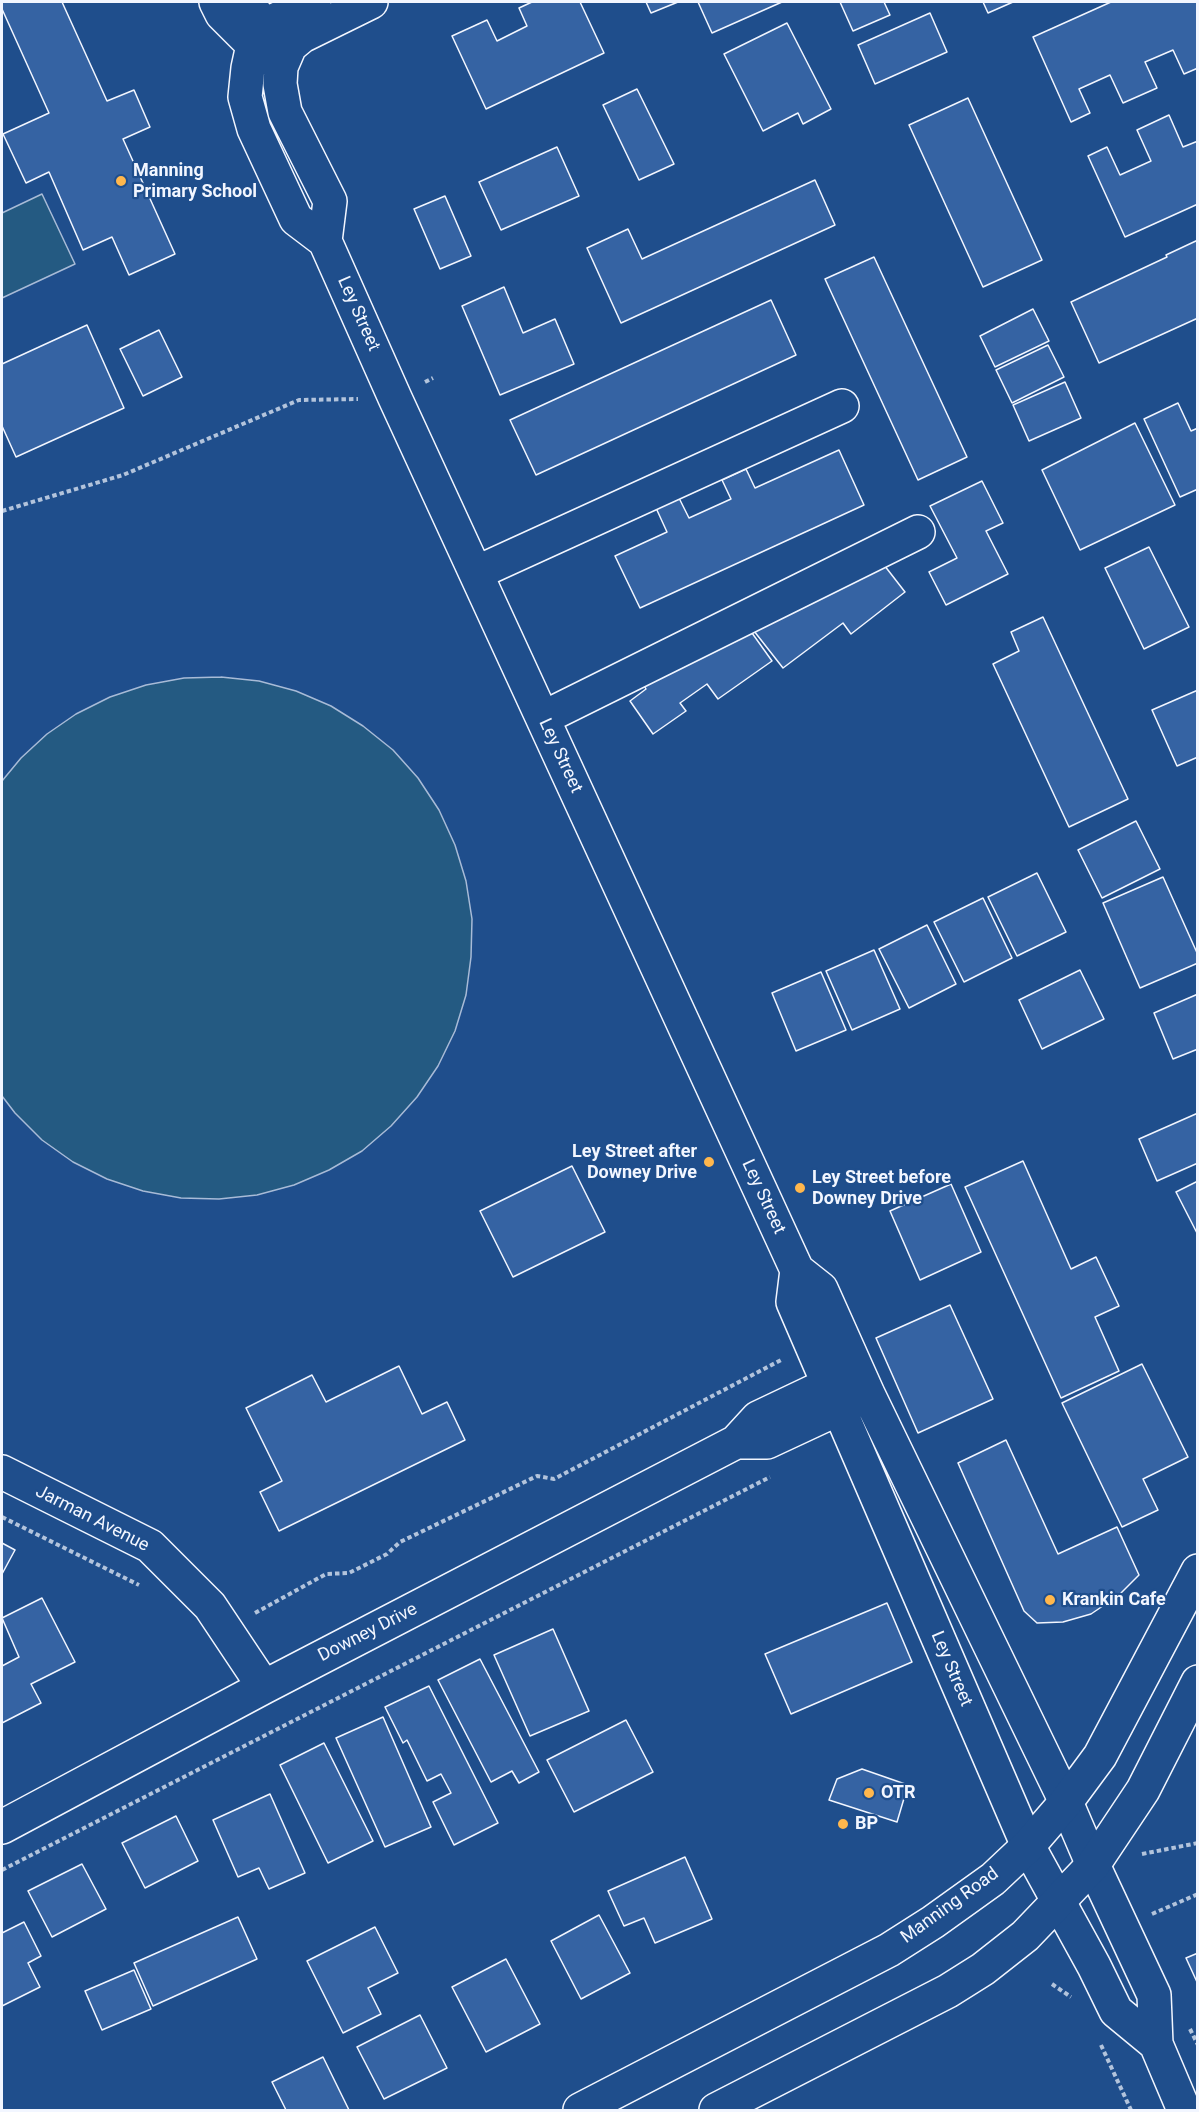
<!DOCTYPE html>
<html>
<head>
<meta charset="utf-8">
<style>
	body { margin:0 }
	#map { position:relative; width:1199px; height:2112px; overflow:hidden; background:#1f4e8c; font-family:Roboto,sans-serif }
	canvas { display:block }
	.frame { position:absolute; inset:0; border:3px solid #f2f6ff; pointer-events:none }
</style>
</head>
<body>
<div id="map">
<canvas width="1199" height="2112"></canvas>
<div class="frame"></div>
</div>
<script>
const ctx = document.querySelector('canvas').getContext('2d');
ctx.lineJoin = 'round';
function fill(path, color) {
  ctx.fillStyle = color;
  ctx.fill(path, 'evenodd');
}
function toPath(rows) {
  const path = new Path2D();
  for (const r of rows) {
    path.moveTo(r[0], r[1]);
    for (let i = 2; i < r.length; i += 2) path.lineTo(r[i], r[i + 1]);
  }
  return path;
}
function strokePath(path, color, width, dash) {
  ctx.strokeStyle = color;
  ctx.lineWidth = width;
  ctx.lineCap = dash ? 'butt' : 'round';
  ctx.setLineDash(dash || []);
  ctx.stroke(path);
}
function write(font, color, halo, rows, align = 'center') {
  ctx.font = font + ' Roboto,sans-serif';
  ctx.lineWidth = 4.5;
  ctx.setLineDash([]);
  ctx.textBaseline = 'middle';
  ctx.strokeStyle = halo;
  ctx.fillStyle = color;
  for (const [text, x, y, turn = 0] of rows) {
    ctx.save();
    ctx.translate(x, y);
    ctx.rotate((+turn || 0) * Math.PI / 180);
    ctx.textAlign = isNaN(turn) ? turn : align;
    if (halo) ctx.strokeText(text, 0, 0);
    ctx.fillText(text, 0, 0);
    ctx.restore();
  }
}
const green = toPath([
	[42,194,75,264,2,298,2,213,42,194],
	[221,677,259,681,296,691,331,706,363,726,393,750,418,778,439,810,455,845,466,881,472,919,471,957,466,995,455,1031,438,1066,417,1097,391,1126,362,1151,329,1170,294,1185,257,1195,219,1199,181,1198,143,1191,107,1179,73,1162,42,1140,15,1113,2,1096,2,781,21,758,47,734,76,714,110,697,146,685,184,678,221,677]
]);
fill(green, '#245a82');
strokePath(green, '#a8bbd7', 1.5);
const building = toPath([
	[2,2,62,2,107,101,134,90,150,127,123,139,175,254,129,275,112,237,83,250,49,172,26,183,3,134,49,113,2,9,2,2],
	[532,2,580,2,604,53,486,109,452,36,487,20,497,41,527,26,519,8,532,2],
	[646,2,678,2,651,13,646,2],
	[698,2,782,2,712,33,698,2],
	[840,2,884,2,890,15,853,31,840,2],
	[983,2,1013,2,988,13,983,2],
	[1111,2,1198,2,1198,68,1184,74,1173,50,1145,62,1157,88,1123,103,1110,75,1079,89,1090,113,1071,122,1033,37,1111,2],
	[930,13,947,52,875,84,858,45,930,13],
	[787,23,831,109,803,124,798,113,763,131,724,54,787,23],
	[637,89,674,164,639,180,603,105,637,89],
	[968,98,1042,260,983,287,909,125,968,98],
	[1169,115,1183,147,1198,141,1198,204,1125,237,1088,156,1107,147,1120,175,1151,161,1137,130,1169,115],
	[557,147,579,196,501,230,479,182,557,147],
	[815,180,835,225,621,323,587,248,628,229,642,259,815,180],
	[445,196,471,256,440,269,414,209,445,196],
	[1198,240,1198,318,1099,363,1071,302,1167,257,1166,255,1198,240],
	[874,257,967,457,918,480,825,279,874,257],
	[504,287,523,333,555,319,574,364,500,395,462,306,504,287],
	[771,300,796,355,536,475,510,420,771,300],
	[1033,309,1049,341,995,367,980,336,1033,309],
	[87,325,124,408,16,457,2,426,2,364,87,325],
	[159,330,182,377,143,396,120,349,159,330],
	[1048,345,1064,377,1012,403,996,370,1048,345],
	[1065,382,1081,418,1029,441,1013,405,1065,382],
	[1178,403,1191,431,1198,428,1198,489,1180,497,1144,419,1178,403],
	[1135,423,1175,505,1080,550,1042,470,1135,423],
	[839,450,864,505,640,608,615,556,667,532,656,508,679,498,689,518,731,499,722,480,746,469,755,488,839,450],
	[982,481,1003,523,986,531,1008,574,946,605,929,572,957,558,930,506,982,481],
	[867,543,905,592,851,634,843,623,783,668,754,631,867,543],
	[1149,547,1189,627,1144,649,1105,568,1149,547],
	[737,612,772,661,718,699,707,684,680,703,686,711,653,734,630,701,646,689,641,680,737,612],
	[1043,617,1128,799,1069,827,993,664,1019,651,1011,632,1043,617],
	[1198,690,1198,757,1177,766,1152,710,1198,690],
	[1136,821,1160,869,1102,898,1078,850,1136,821],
	[1037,873,1066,932,1017,956,988,897,1037,873],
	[1163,877,1198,955,1198,963,1140,988,1103,903,1163,877],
	[983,898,1012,958,964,982,934,922,983,898],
	[927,925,956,984,909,1008,879,949,927,925],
	[874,950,900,1009,852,1030,826,971,874,950],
	[1080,970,1104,1019,1042,1049,1019,1000,1080,970],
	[821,972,846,1030,796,1051,772,993,821,972],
	[1198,994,1198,1049,1173,1059,1154,1013,1198,994],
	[1198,1113,1198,1163,1157,1181,1139,1139,1198,1113],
	[1023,1161,1071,1269,1096,1257,1119,1306,1095,1317,1119,1371,1061,1398,965,1187,1023,1161],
	[572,1166,605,1232,513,1277,480,1211,572,1166],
	[1198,1181,1198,1235,1176,1192,1198,1181],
	[951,1184,981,1252,920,1280,890,1211,951,1184],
	[950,1305,993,1399,918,1433,876,1338,950,1305],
	[1142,1364,1188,1457,1143,1479,1158,1510,1122,1527,1062,1403,1142,1364],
	[399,1366,422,1414,447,1402,465,1440,279,1531,260,1492,282,1481,246,1408,312,1375,326,1402,399,1366],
	[1006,1440,1058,1554,1117,1527,1139,1575,1119,1595,1091,1614,1063,1622,1037,1623,1024,1611,958,1463,1006,1440],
	[2,1543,15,1550,2,1574,2,1543],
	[42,1598,75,1662,31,1684,41,1703,2,1723,2,1666,19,1657,2,1618,42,1598],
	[887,1603,912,1662,791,1714,765,1654,887,1603],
	[553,1629,589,1711,530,1736,494,1655,553,1629],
	[480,1659,539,1772,519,1783,512,1771,491,1782,438,1680,480,1659],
	[429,1686,498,1823,454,1845,433,1802,451,1793,441,1774,427,1781,407,1740,403,1743,385,1707,429,1686],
	[383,1717,431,1827,385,1847,336,1738,383,1717],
	[626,1720,653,1772,574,1812,547,1760,626,1720],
	[324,1743,373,1841,328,1863,280,1765,324,1743],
	[862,1769,908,1785,897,1822,829,1800,837,1779,862,1769],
	[270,1794,305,1873,269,1889,259,1868,238,1877,213,1820,270,1794],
	[176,1816,198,1861,145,1888,122,1843,176,1816],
	[685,1857,712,1919,655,1943,644,1918,624,1926,608,1891,685,1857],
	[82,1864,106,1909,52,1937,28,1891,82,1864],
	[599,1915,630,1973,581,1999,551,1941,599,1915],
	[238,1917,257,1959,153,2006,134,1963,238,1917],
	[24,1922,41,1956,28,1963,40,1987,2,2006,2,1933,24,1922],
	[375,1927,398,1973,368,1988,381,2014,343,2033,307,1961,375,1927],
	[1198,1953,1198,1982,1197,1982,1186,1958,1198,1953],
	[506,1959,540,2024,486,2052,452,1987,506,1959],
	[134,1970,151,2009,102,2030,85,1991,134,1970],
	[420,2015,447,2068,384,2099,357,2047,420,2015],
	[323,2057,349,2110,286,2110,272,2082,323,2057]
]);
fill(building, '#3563a3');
strokePath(building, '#f2f6ff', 1.5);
const minor = toPath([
	[216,2,222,14,253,45,270,59],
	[247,2,266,28,282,40],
	[314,2,271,22,253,45,248,68,245,97,254,129,296,219,325,241,395,398,797,1270,821,1289,868,1394,1066,1802,1093,1865,1154,1995,1156,2044,1184,2110],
	[325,241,330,201,285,112,280,84,281,67,290,46,302,36,371,2],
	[476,573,842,406],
	[543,718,918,532],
	[797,1270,793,1302,1028,1846,1094,1966,1116,2011,1156,2044],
	[736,1442,767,1442,857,1400],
	[2,1472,150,1546,210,1606,264,1687],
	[2,1827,264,1687,736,1442,758,1418,857,1371]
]);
const major = toPath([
	[580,2110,889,1950,933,1922,993,1879,1028,1846,1066,1802,1100,1756,1198,1571],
	[716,2110,948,1991,983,1969,1025,1936,1093,1865,1143,1790,1198,1682]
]);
strokePath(minor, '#f2f6ff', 36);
strokePath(major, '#f2f6ff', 36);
strokePath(toPath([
	[425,382,433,378],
	[2,511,123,475,299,400,358,399],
	[2,1517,139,1585],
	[255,1613,326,1574,349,1573,387,1554,400,1542,537,1476,554,1479,781,1360],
	[1142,1854,1198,1843],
	[2,1870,770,1477],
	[1152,1914,1198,1894],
	[1052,1984,1071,1997],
	[1190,2029,1198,2045],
	[1101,2045,1131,2110]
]), '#b3c4dc', 4, [4.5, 3]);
strokePath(minor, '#1f4e8c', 33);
strokePath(major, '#1f4e8c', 33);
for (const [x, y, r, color] of [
	[121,181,6,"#ffb74d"],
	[709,1162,6,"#ffb74d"],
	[800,1188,6,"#ffb74d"],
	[1050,1600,6,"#ffb74d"],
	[869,1793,6,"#ffb74d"],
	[843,1824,6,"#ffb74d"]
]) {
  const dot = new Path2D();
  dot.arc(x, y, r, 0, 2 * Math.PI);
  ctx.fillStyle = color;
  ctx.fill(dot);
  strokePath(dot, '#1f4e8c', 2);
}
write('bold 18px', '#f2f6ff', '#1f4e8c', [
	["Manning",133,171],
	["Primary School",133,192],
	["Ley Street after",697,1152,"right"],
	["Downey Drive",697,1173,"right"],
	["Ley Street before",812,1178],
	["Downey Drive",812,1199],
	["Krankin Cafe",1062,1600],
	["OTR",881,1793],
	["BP",855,1824]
], 'left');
write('18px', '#f2f6ff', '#1f4e8c', [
	["Ley Street",358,314,66],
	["Ley Street",560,756,65],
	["Ley Street",763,1197,65],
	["Jarman Avenue",92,1519,27],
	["Downey Drive",368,1633,-27],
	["Ley Street",951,1669,67],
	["Manning Road",950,1906,-36]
]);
</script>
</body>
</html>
